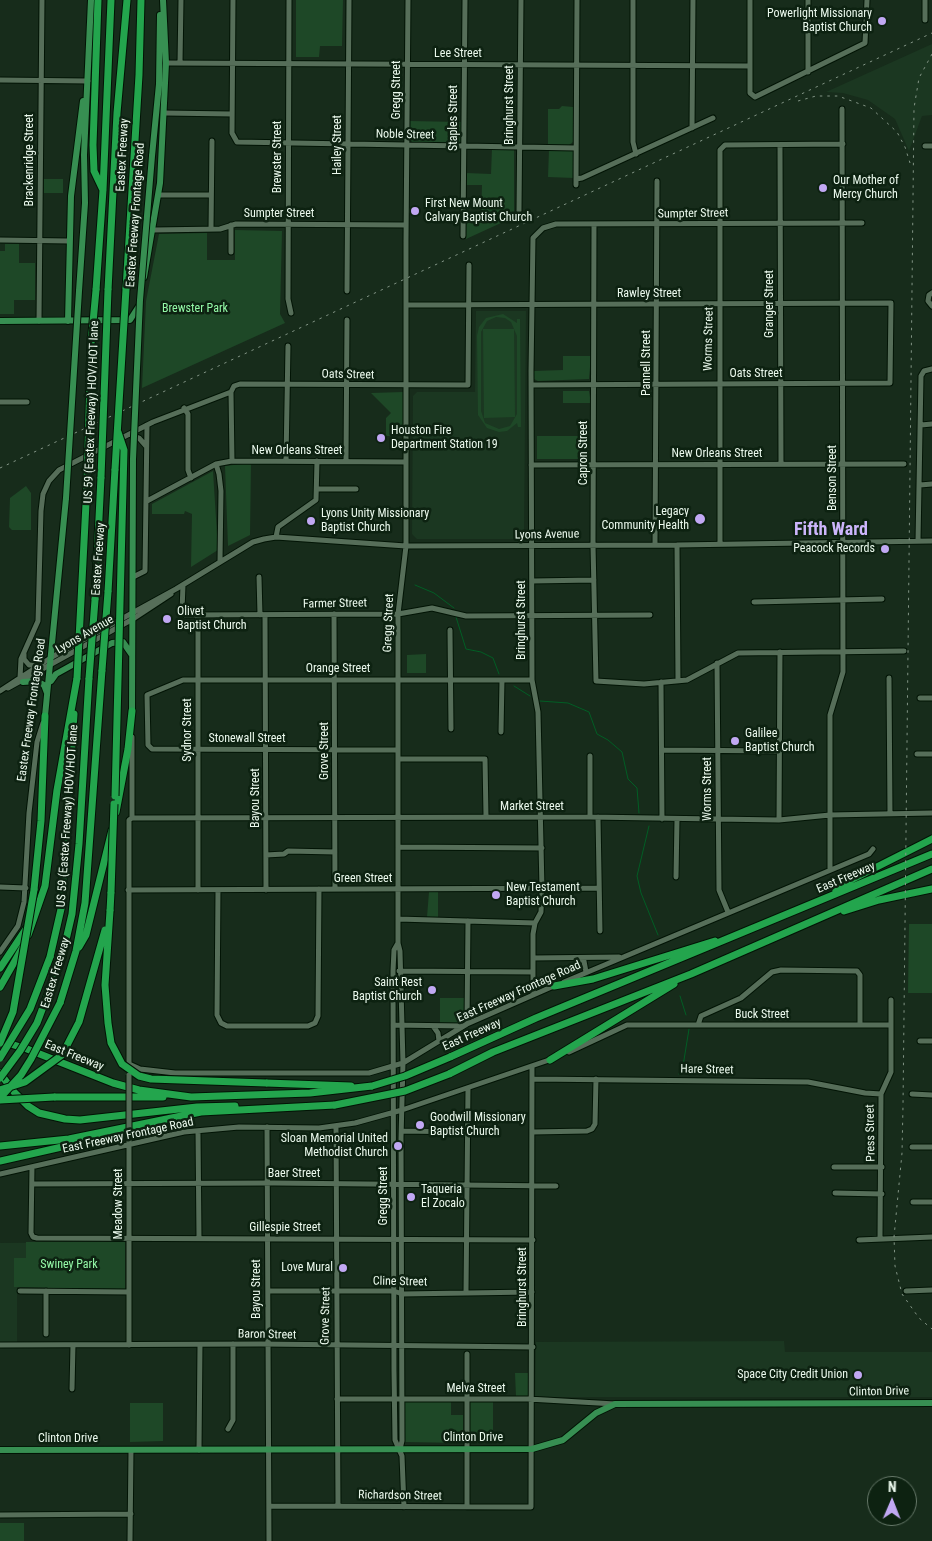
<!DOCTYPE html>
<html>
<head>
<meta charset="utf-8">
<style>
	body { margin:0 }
	#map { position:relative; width:932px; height:1541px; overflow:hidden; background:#172c1b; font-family:"Roboto Condensed",sans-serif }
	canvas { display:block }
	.north { position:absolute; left:867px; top:1476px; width:50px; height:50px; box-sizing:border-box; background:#0d2211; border:1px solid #667869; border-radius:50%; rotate:1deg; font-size:14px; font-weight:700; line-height:20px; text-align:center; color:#ebf9ed }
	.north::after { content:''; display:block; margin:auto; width:18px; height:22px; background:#c1a8f3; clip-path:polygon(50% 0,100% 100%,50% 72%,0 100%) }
</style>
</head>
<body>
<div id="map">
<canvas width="932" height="1541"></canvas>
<div class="north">N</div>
</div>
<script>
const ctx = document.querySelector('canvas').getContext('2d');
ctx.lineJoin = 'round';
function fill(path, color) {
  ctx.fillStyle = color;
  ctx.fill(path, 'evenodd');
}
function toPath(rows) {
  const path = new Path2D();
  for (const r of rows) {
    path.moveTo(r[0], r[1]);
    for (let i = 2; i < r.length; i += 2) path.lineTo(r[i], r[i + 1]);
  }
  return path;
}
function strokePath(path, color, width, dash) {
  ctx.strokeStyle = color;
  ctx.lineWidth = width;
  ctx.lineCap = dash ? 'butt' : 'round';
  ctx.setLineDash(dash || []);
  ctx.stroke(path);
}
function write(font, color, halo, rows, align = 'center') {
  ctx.font = font + ' "Roboto Condensed",sans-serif';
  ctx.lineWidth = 5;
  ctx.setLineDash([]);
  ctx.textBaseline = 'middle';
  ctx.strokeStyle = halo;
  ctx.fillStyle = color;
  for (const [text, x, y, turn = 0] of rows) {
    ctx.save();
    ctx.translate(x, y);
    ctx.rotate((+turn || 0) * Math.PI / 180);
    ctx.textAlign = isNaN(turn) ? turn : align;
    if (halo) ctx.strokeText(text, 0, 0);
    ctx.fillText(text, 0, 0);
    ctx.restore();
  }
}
fill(toPath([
	[932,44,932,115,922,116,909,151,895,119,868,100,843,93,826,92],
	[476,311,526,311,524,533,521,539,417,539,412,534,413,396,417,392,475,392],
	[125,1242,125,1289,17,1287,17,1342,0,1342,0,1243],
	[784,1341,785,1352,932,1352,932,1397,535,1397,536,1342]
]), '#1b3721');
fill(toPath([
	[296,0,343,0,342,46,320,46,319,57,296,57],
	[562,106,573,107,573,142,569,145,548,145,548,109,559,109],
	[409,121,461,122,462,141,459,143,412,142,410,139],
	[492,148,514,149,514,217,466,239,466,218,481,220,482,185,466,185,466,173,491,174],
	[549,149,573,151,574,178,548,177],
	[44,179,63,179,63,193,44,193],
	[235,230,282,231,280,314,285,323,142,388,146,301,159,234,207,233,207,260,235,260],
	[5,244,19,244,19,263,35,263,35,300,14,300,14,314,0,314,0,251,5,251],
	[503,314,517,323,517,319,520,319,521,427,518,427,517,423,507,431,499,432,487,428,478,415,477,336,479,327,486,318],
	[496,317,505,318,511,322,517,336,517,414,510,426,499,429,485,423,481,411,481,332,487,321],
	[483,329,514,329,515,417,484,418],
	[563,356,591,356,589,379,538,381,534,379,534,371,563,370],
	[563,391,589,391,591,403,563,403],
	[403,392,403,430,398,436,386,436,386,418,391,413,371,393],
	[537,436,587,436,587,459,537,459],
	[251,463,250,535,228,546,225,466],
	[213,471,218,550,191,567,192,514,185,511,184,514,152,514,152,504],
	[26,486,31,493,31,530,12,530,9,527,10,498],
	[426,654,426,673,407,673,407,655],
	[429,892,438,892,438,917,427,917],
	[909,924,932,924,932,993,908,993],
	[440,998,464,998,464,1019,456,1024,440,1023],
	[26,1242,125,1242,125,1289,14,1287,14,1258,26,1258],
	[515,1373,529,1373,528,1397,516,1397],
	[405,1401,451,1402,451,1415,463,1415,463,1443,405,1442],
	[470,1401,493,1401,493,1443,470,1443],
	[130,1403,163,1403,163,1441,130,1442],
	[0,1523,24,1523,24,1541,0,1541]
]), '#1e4827');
strokePath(toPath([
	[415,585,434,593,454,608],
	[456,617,466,649,481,652,493,658,499,674],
	[514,686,530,696],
	[540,701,568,703,589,712,597,734,608,740,622,752,628,779,637,788,639,813],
	[649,826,637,876,641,893,658,935],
	[680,996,686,1015],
	[679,1074,683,1066,689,1029]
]), '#025e25', 1);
const minor = toPath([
	[233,0,232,133,237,142,576,148],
	[289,0,288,299,291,313],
	[633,0,633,142,636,154],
	[750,0,750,93,755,97,865,43,867,0],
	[925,20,925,0],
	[166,63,750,66],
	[180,63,181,0],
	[808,72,808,0],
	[0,80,88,81],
	[164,113,232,114],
	[692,128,693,0],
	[780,145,781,464],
	[925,146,932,146],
	[576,179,582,178,713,118],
	[576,185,577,0],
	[159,195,211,195],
	[519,211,521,0],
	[594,224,593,545,596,681,644,684,687,680,738,653,904,651],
	[211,229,212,141],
	[153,230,220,229,236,224,406,225],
	[463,236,465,0],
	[0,240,69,241],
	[406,242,408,0],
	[231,252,231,225],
	[347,291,349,0],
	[932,293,929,295,928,301,932,306],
	[407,305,891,303,890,383,531,385],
	[39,321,42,0],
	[231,392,234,386,240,384,468,385,469,265],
	[231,392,232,461],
	[0,402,27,402],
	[184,408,188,414,188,470,191,478],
	[921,425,932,424],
	[131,435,139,438,146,446],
	[286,460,288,346],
	[346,461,347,320],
	[216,464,219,474,221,491,220,561],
	[531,465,904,464],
	[920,485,932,484],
	[317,489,356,489],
	[147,501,216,464,232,461,406,462],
	[276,537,278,527,316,500,317,461],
	[918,541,921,376,924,371,932,369],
	[720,544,720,150,725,145,843,144],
	[655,545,657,181],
	[677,545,678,681],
	[133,577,145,571,147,425],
	[259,577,260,615],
	[532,581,594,580],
	[183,585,182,611,185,615,398,614,432,608,466,616,650,615],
	[754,602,882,599],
	[334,614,335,889],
	[265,615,266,890],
	[450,630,451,729],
	[24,654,24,659,29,665,38,665],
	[717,663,719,890,728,912],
	[20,678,21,659,38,621,41,511,43,494,49,481,59,470,153,422,231,392],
	[889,678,890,814],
	[661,682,662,819],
	[8,688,133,619,171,594],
	[0,691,52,657,176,589,253,542,264,539,276,537,406,546,677,545,932,541],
	[920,698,932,698],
	[501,732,502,680],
	[398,750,152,749,148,745,147,695,183,680,532,680],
	[662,750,780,751],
	[917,754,932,754],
	[398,759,485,759,486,816],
	[590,817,590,756],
	[598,817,600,931],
	[132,818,590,817,779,820,830,815,932,813],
	[779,820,780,652],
	[398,847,542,848],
	[266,855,284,854,288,851,335,852],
	[830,870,830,715,843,672,842,109],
	[676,877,677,819],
	[0,887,26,888],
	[128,890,598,888],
	[198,890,198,615],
	[218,890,217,1015,221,1023,227,1026,308,1026,315,1023,318,1016,319,889],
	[398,919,535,923],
	[398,943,394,950,393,971,394,1371,395,1440,402,1456,404,1507],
	[0,952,18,926,24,902,29,813,37,742,43,723],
	[533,958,619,957],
	[580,959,584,961,586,972],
	[399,971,533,972],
	[564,982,869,854,873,849],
	[533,995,533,934,535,923,541,912,542,889,538,712,532,680,531,371,533,238,543,228,556,224,862,223],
	[467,1024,468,921],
	[393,1025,462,1026],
	[698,1025,701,1016,741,998,772,972,781,970,857,971,860,975,860,1025],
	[433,1026,438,1033,439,1041],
	[920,1041,932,1041],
	[569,1052,627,1025,891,1025],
	[129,1064,140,1069,175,1073,369,1073,403,1063,467,1024,556,985],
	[129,1067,129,820,132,818,132,737],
	[533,1079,808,1082,865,1093,881,1094],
	[912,1094,932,1095],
	[336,1126,338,1506],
	[267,1127,269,1541],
	[198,1131,199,1238],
	[402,1131,468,1132],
	[533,1132,587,1131,592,1129,595,1124,596,1079],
	[129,1138,129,1345],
	[912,1147,932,1147],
	[32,1167,31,1233,33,1237,37,1238,533,1240],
	[834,1167,882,1167],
	[0,1174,184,1132,239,1127,319,1128,355,1123,402,1110,552,1059],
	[32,1184,274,1183,556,1186],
	[835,1193,882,1194],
	[913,1202,932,1202],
	[880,1238,881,1094,891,1072,891,1000],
	[859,1240,932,1237],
	[20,1291,129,1292],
	[46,1291,46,1334],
	[268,1291,394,1291,402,1294,532,1292],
	[906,1291,932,1290],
	[466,1292,468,1088],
	[0,1345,261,1344,533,1347],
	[72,1389,73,1345],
	[337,1399,528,1399,615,1404],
	[228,1429,233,1420,233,1344],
	[400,1449,402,1441,401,1138,403,1063,400,951,398,943,398,614,406,546,406,240],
	[199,1450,200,1345],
	[269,1506,531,1507,532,1066],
	[467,1507,467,1354],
	[0,1515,131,1514],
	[130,1541,131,1450]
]);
const major = toPath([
	[152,156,159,84,160,15],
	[144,277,160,183,166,63,163,0],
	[79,291,85,203,84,155,91,0],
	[0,321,130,320,139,306],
	[68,321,71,196,83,101],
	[51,681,56,674,112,643,123,642,132,655],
	[23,682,37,681,44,685,47,693],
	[132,711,133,459],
	[45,716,66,498],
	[0,1450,532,1449,563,1440,596,1413,615,1404,932,1403]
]);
const highway = toPath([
	[98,0,93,145,94,171,103,190],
	[126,289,139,75,141,0],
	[96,290,103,190,111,0],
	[108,290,117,113,127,0],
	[108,592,115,469],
	[95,600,101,477],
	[79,639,87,484],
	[116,812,128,749,132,711],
	[34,890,41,821,45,716],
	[836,891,851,880,932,839],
	[110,911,111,892],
	[844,911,879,900,932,889],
	[28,935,45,886,57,790,77,678],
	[79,947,86,935,112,830],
	[50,957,61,909,74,714],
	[62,957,72,914,79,844,89,678],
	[0,968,26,929],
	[554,986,593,979,715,941],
	[0,987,24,945],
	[60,1003,76,951,85,903,102,670],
	[4,1042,27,1049,113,1083,139,1090,191,1097,310,1093,372,1086],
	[450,1057,536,1018,932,854],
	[550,1060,674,984],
	[0,1073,14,1092,28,1106,39,1113,65,1119,80,1120,197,1107,235,1106],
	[449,1074,493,1052,691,974,932,869],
	[266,1083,351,1086],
	[54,1097,163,1097],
	[0,1146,69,1139,201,1112,335,1105],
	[0,1161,132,1131]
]);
strokePath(minor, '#021405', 7);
strokePath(major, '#021405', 8);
strokePath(highway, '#021405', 9);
strokePath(minor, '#566e59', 5);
strokePath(major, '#378f52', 6);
strokePath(highway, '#23a54d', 7);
strokePath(toPath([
	[932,54,919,78,914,108,903,1106,902,1153,894,1237,895,1266,902,1294,919,1318,932,1329],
	[798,101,816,96,838,96,871,108,897,132,905,147,910,163],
	[0,468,932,33]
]), '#839586', 1, [2.5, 5]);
const minorBridge = toPath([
	[129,1138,129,1075]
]);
const majorBridge = toPath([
	[133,459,140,300,152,156],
	[66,498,79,291]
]);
const highwayBridge = toPath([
	[115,469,126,289],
	[101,477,108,290],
	[87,484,91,344,96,290],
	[102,670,108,592],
	[77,678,79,639],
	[89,678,95,600],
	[115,796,124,450,118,432],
	[111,892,114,804],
	[110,911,105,985,108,1023,111,1043,122,1064,139,1076,151,1079,266,1083],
	[0,1043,13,1012,34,890],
	[0,1058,30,1009,50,957],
	[0,1078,20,1051,37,1023,62,957],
	[372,1086,405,1076,450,1057],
	[0,1090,25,1082,62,1055,79,1022,105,930],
	[0,1098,21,1075,31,1059,60,1003],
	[0,1100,54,1097],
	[335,1105,405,1091,449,1074]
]);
strokePath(minorBridge, '#021405', 7, []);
strokePath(majorBridge, '#021405', 8, []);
strokePath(highwayBridge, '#021405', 9, []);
strokePath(minorBridge, '#566e59', 5);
strokePath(majorBridge, '#378f52', 6);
strokePath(highwayBridge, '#23a54d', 7);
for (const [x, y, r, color] of [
	[882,21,5,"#c1a8f3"],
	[823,188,5,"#c1a8f3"],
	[415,211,5,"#c1a8f3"],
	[381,438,5,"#c1a8f3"],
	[700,519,6,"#c1a8f3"],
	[311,521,5,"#c1a8f3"],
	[885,549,5,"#c1a8f3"],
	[167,619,5,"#c1a8f3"],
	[735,741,5,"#c1a8f3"],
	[496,895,5,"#c1a8f3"],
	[432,990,5,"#c1a8f3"],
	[420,1125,5,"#c1a8f3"],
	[398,1146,5,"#c1a8f3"],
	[411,1197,5,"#c1a8f3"],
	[343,1268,5,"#c1a8f3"],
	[858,1375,5,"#c1a8f3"]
]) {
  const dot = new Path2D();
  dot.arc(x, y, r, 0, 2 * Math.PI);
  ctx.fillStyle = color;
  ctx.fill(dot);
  strokePath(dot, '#0d2211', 2);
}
write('12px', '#ebf9ed', '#0d2211', [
	["Powerlight Missionary",872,14,"right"],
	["Baptist Church",872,28,"right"],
	["Our Mother of",833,181],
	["Mercy Church",833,195],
	["First New Mount",425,204],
	["Calvary Baptist Church",425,218],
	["Houston Fire",391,431],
	["Department Station 19",391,445],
	["Legacy",689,512,"right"],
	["Community Health",689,526,"right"],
	["Lyons Unity Missionary",321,514],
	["Baptist Church",321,528],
	["Peacock Records",875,549,"right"],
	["Olivet",177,612],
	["Baptist Church",177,626],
	["Galilee",745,734],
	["Baptist Church",745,748],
	["New Testament",506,888],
	["Baptist Church",506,902],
	["Saint Rest",422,983,"right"],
	["Baptist Church",422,997,"right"],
	["Goodwill Missionary",430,1118],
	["Baptist Church",430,1132],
	["Sloan Memorial United",388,1139,"right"],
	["Methodist Church",388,1153,"right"],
	["Taqueria",421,1190],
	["El Zocalo",421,1204],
	["Love Mural",333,1268,"right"],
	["Space City Credit Union",848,1375,"right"]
], 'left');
write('12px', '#ebf9ed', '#0d2211', [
	["Lee Street",458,54],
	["Gregg Street",397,90,-90],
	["Bringhurst Street",510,105,-90],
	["Staples Street",454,118,-90],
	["Noble Street",405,135,1],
	["Hailey Street",338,145,-90],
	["Eastex Freeway",123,155,-87],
	["Brewster Street",278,157,-90],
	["Brackenridge Street",30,160,-90],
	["Sumpter Street",279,214],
	["Sumpter Street",693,214,-1],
	["Eastex Freeway Frontage Road",136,215,-86],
	["Rawley Street",649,294],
	["Granger Street",770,304,-90],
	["Worms Street",709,339,-89],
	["Pannell Street",647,363,-90],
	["Oats Street",756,374],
	["Oats Street",348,375,1],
	["US 59 (Eastex Freeway) HOV/HOT lane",92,412,-88],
	["New Orleans Street",297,451],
	["Capron Street",584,453,-90],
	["New Orleans Street",717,454],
	["Benson Street",833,478,-90],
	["Lyons Avenue",547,535,-1],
	["Eastex Freeway",99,559,-86],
	["Farmer Street",335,604,-1],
	["Bringhurst Street",522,620,-90],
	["Gregg Street",389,623,-88],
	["Lyons Avenue",85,635,-30],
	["Orange Street",338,669],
	["Eastex Freeway Frontage Road",32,710,-82],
	["Sydnor Street",188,730,-90],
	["Stonewall Street",247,739],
	["Grove Street",325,751,-90],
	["Worms Street",708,789,-90],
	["Bayou Street",256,798,-90],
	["Market Street",532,807],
	["US 59 (Eastex Freeway) HOV/HOT lane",68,816,-86],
	["East Freeway",846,878,-23],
	["Green Street",363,879],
	["Eastex Freeway",56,973,-73],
	["East Freeway Frontage Road",519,992,-24],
	["Buck Street",762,1015],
	["East Freeway",472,1035,-24],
	["East Freeway",74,1056,22],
	["Hare Street",707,1070,1],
	["Press Street",871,1133,-91],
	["East Freeway Frontage Road",128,1136,-12],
	["Baer Street",294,1174],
	["Gregg Street",384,1196,-90],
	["Meadow Street",119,1204,-90],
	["Gillespie Street",285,1228],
	["Cline Street",400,1282,1],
	["Bringhurst Street",523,1287,-90],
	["Bayou Street",257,1289,-90],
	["Grove Street",326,1316,-89],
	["Baron Street",267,1335,1],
	["Melva Street",476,1389],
	["Clinton Drive",879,1392,-1],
	["Clinton Drive",473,1438],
	["Clinton Drive",68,1439],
	["Richardson Street",400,1496,1]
]);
write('12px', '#94f9a7', '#0d2211', [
	["Brewster Park",195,309],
	["Swiney Park",69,1265]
]);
write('bold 18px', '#ccb5fb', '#0d2211', [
	["Fifth Ward",831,530]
]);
</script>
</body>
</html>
